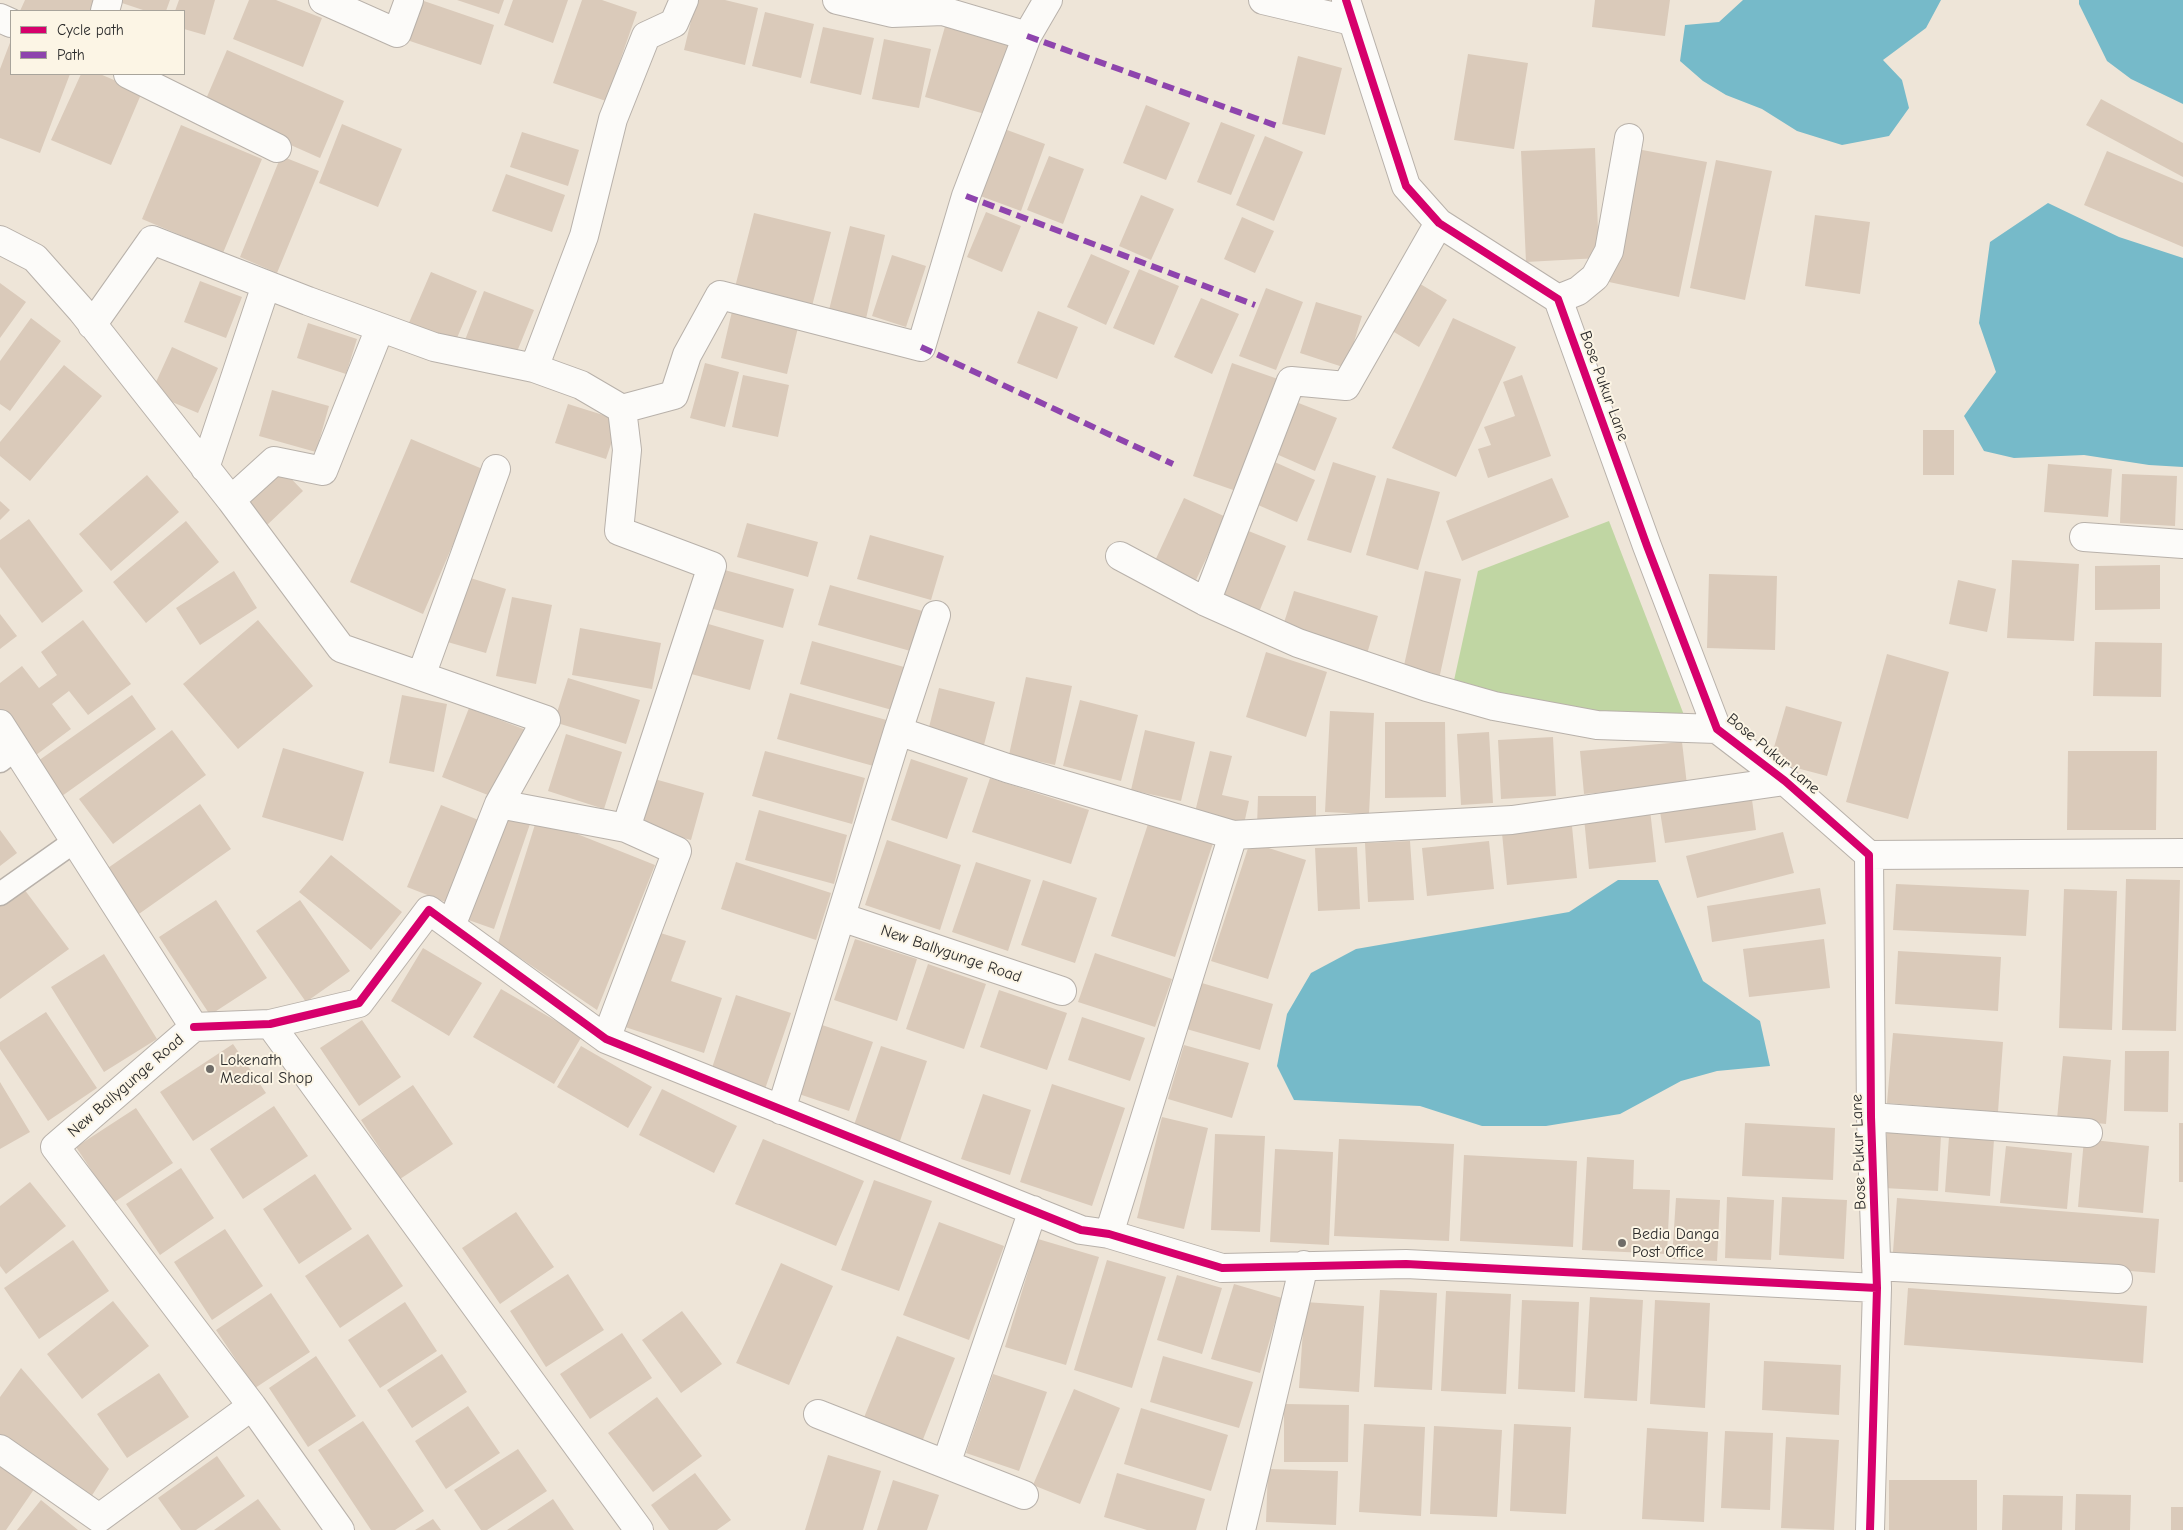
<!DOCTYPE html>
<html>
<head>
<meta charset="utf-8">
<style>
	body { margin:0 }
	#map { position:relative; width:2183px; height:1530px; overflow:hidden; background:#eee5d8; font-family:"Comic Neue",sans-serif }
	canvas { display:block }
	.legend { position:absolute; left:10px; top:10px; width:175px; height:65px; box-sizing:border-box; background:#fcf5e5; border:1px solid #a8a49b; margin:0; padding:6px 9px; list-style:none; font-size:15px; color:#2b2b2b }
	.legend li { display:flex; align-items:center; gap:10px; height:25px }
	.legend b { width:25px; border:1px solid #a8a49b }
</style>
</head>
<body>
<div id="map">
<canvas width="2183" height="1530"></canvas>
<ul class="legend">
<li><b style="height:6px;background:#d6006c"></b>Cycle path</li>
<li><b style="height:6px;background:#8e44ad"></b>Path</li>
</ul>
</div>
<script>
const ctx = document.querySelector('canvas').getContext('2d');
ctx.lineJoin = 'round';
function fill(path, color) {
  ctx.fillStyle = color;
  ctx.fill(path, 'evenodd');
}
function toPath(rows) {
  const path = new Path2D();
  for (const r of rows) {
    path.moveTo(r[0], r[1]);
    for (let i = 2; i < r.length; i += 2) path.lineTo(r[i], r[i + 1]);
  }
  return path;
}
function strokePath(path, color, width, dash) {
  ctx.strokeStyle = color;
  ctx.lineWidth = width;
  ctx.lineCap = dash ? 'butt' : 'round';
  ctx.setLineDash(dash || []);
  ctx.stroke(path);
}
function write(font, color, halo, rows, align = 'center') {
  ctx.font = font + ' "Comic Neue",sans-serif';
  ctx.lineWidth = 4;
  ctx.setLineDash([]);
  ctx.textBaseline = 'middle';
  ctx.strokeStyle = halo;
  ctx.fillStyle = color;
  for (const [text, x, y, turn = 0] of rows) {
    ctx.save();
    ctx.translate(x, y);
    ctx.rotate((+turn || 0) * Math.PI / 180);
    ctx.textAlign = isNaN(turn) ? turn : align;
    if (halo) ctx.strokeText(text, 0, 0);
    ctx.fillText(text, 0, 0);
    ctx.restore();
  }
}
fill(toPath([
	[1609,521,1689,728,1451,694,1478,571]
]), '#c0d6a3');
fill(toPath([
	[1743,0,1941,0,1926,28,1883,60,1902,80,1909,108,1889,136,1842,145,1797,131,1762,109,1726,95,1703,81,1680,61,1685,25,1719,22],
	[2079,0,2183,0,2183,104,2131,79,2107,61,2079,4],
	[2048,203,2119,237,2183,258,2183,467,2149,465,2084,455,2014,458,1984,451,1964,416,1996,372,1979,323,1990,242],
	[1618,880,1658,880,1703,981,1760,1021,1770,1066,1717,1071,1681,1081,1620,1114,1546,1126,1482,1126,1420,1106,1294,1100,1277,1066,1287,1014,1311,973,1356,949,1569,912]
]), '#76bac9');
fill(toPath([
	[25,0,100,0,95,11,20,11],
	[120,0,170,0,166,11,146,11,119,2],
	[179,0,215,0,205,35,184,29,184,11,175,11],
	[249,0,276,0,322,18,303,67,233,39],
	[421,0,494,25,481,65,404,39],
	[457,0,504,0,499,14],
	[513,0,568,0,553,43,504,25],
	[582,0,602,0,637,12,606,101,553,83],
	[696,0,725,0,758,8,745,65,684,50],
	[1595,0,1670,0,1665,36,1592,27],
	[765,12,814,24,801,78,752,66],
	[946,23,1014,43,992,116,925,97],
	[823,27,874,38,861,95,810,83],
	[884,39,931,49,919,108,872,99],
	[11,40,11,74,70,74,40,153,0,138,0,69],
	[227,50,344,101,320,158,203,106],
	[1468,54,1528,63,1514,149,1454,140],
	[1298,56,1342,68,1325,135,1282,124],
	[81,74,100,74,142,92,111,165,51,140],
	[2101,99,2183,143,2183,177,2086,125],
	[1146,105,1190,123,1166,180,1123,163],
	[1221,122,1255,135,1231,195,1197,182],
	[342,124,402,149,378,207,319,183],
	[181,125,262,159,223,253,142,219],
	[999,127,1045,144,1021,211,975,194],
	[522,132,579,150,568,186,510,167],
	[1265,136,1303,152,1274,221,1236,205],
	[1595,148,1599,258,1526,262,1521,151],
	[1637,149,1707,162,1679,297,1609,282],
	[2107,151,2183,183,2183,247,2084,205],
	[281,156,319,171,277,273,240,257],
	[1049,156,1084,169,1063,224,1027,210],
	[1716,160,1772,171,1745,300,1690,288],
	[506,174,565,195,552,232,492,211],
	[1141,195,1174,209,1151,260,1119,246],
	[986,212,1021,226,1002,272,967,257],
	[754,213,831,232,810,314,733,295],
	[1815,215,1870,222,1860,294,1805,286],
	[1242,217,1274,231,1255,273,1224,259],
	[850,226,885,235,865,323,828,314],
	[1091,254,1130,271,1106,325,1067,307],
	[892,255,926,266,906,327,872,316],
	[1139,269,1179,286,1154,345,1113,328],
	[431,272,477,291,454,345,408,325],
	[200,281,242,297,226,338,184,322],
	[1417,282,1447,300,1419,347,1389,329],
	[0,283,26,302,0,338],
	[1266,288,1303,302,1276,370,1239,356],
	[484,291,534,310,514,359,465,340],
	[1201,298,1239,314,1212,374,1174,357],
	[1316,302,1362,316,1346,368,1300,353],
	[734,303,800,319,787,374,721,358],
	[1038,311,1078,327,1057,379,1017,363],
	[31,318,61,341,10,411,0,404,0,361],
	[1453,318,1516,347,1456,477,1392,448],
	[308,323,357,339,346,374,297,358],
	[172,347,218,368,198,413,151,393],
	[705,363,739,372,725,427,690,418],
	[1232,363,1278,379,1239,492,1193,476],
	[64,365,102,396,30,481,0,456,0,442],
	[743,375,789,385,778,437,732,427],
	[1522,375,1551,456,1488,478,1478,449,1491,445,1484,427,1515,416,1503,382],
	[272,390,329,406,316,452,259,436],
	[1296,402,1337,418,1315,471,1274,453],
	[568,404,619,420,606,459,555,443],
	[1923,430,1954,430,1954,475,1923,475],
	[411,439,485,470,423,614,350,582],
	[1268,459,1315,480,1297,522,1249,501],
	[1333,462,1376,476,1351,553,1307,540],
	[2048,464,2112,469,2108,517,2044,512],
	[279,466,303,491,266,526,243,501],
	[2122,474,2177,476,2175,526,2120,523],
	[147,475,179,512,111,571,79,534],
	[1387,478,1440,492,1418,570,1366,555],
	[1552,478,1569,517,1462,561,1446,521],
	[1184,498,1226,517,1195,582,1154,563],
	[0,501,10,510,0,520],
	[29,519,83,591,42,623,0,567,0,540],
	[186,521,219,562,146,623,113,582],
	[747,523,818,542,808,577,737,557],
	[1246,530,1286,546,1257,617,1217,601],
	[870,535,944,556,931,600,857,579],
	[2012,560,2079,564,2074,641,2007,638],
	[2160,565,2160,609,2095,610,2095,566],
	[721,569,794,589,783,628,710,608],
	[234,571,257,608,200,645,176,608],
	[1425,571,1461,579,1439,679,1403,670],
	[1709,574,1777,576,1775,650,1707,648],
	[464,576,506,589,486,653,444,641],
	[1958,580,1996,589,1987,632,1949,624],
	[830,585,926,612,914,652,818,625],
	[1294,591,1378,616,1367,654,1282,629],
	[512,597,552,605,536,684,496,676],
	[0,614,17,636,0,649],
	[83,620,131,684,88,715,69,691,52,704,71,729,32,758,0,717,0,683,22,666,39,688,57,675,41,652],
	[258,620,313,686,238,749,183,684],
	[698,621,764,640,750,690,684,672],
	[580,628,661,643,652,689,572,675],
	[812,641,904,667,892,710,800,684],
	[2095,642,2162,643,2161,697,2093,696],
	[1266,652,1327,672,1306,737,1246,717],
	[1887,654,1949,672,1908,819,1846,802],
	[1026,677,1072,686,1055,765,1009,755],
	[568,678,640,700,626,744,554,722],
	[939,688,995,702,984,745,928,731],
	[790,693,890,721,877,767,777,739],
	[132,695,156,729,62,796,38,761],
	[402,695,447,704,434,772,389,763],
	[1080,700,1138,715,1121,781,1063,766],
	[1786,706,1842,722,1827,776,1770,761],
	[469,708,526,730,498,799,442,777],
	[1330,711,1374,713,1369,814,1325,812],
	[1385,722,1445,722,1446,797,1385,798],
	[172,730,206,775,113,844,79,799],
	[1145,730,1195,742,1181,801,1131,790],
	[1489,732,1493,803,1461,805,1457,734],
	[566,734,622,752,604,809,548,791],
	[1553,737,1556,796,1501,799,1498,740],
	[1682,742,1687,785,1584,794,1580,751],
	[283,748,364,772,343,841,262,817],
	[765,751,865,778,852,824,752,796],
	[1210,751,1232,756,1222,795,1249,801,1244,824,1195,812],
	[2068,751,2157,751,2156,830,2067,830],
	[911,759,968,778,947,839,891,820],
	[651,778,704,793,691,840,638,826],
	[990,778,1089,810,1071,864,972,832],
	[1751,792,1756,830,1665,843,1659,805],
	[1258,796,1316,796,1316,827,1257,827],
	[200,804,231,849,136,916,105,870],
	[441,805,486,823,453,905,407,887],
	[759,810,847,835,834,884,745,860],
	[1650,810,1656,862,1589,869,1584,818],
	[496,813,530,824,494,929,460,917],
	[537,818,655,865,597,1010,498,943],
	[1149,821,1213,843,1175,957,1111,936],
	[1572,826,1577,878,1507,885,1502,833],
	[0,830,17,853,0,866],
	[1783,832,1794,873,1697,898,1686,856],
	[887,840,961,865,940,930,865,905],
	[1410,841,1414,900,1368,902,1365,843],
	[1489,841,1494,889,1427,896,1422,848],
	[1250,842,1306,860,1268,979,1211,961],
	[1357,847,1360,909,1318,911,1315,848],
	[331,855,402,912,371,950,299,892],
	[736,862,831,893,816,940,721,909],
	[976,862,1031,880,1008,951,952,932],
	[2126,879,2180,880,2176,1031,2122,1030],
	[1043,880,1097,898,1075,963,1021,945],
	[1896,884,2029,890,2026,936,1893,930],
	[1820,888,1826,924,1712,942,1707,906],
	[24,889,69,949,0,999,0,906],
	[2064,889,2117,891,2112,1030,2059,1028],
	[216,900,267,978,210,1015,159,937],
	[300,900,350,971,306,1002,256,931],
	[651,930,686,941,671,981,722,998,704,1053,619,1025],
	[855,939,917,959,897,1021,834,1000],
	[1824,939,1830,988,1749,997,1743,949],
	[423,948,482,983,449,1036,391,1001],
	[1898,951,2001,957,1998,1011,1895,1004],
	[1095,953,1172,979,1155,1027,1078,1002],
	[104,954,157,1039,104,1072,51,987],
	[928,964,986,984,964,1049,906,1029],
	[1195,981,1273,1004,1260,1050,1183,1028],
	[501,989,582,1036,554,1084,473,1037],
	[999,990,1067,1013,1047,1070,980,1047],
	[736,995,791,1013,764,1092,710,1074],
	[46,1012,97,1088,48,1121,0,1049,0,1042],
	[1082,1017,1145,1038,1130,1081,1068,1060],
	[362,1020,401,1077,359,1106,320,1048],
	[819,1024,873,1042,849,1111,796,1093],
	[1893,1033,2003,1042,1998,1112,1887,1103],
	[233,1044,266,1093,193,1141,160,1092],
	[1184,1045,1249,1063,1232,1118,1168,1099],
	[581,1046,652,1087,628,1128,557,1087],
	[881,1046,927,1061,899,1144,853,1128],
	[2125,1051,2169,1051,2168,1112,2124,1111],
	[2063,1056,2111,1060,2106,1124,2057,1119],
	[0,1082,30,1132,0,1149],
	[1052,1084,1125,1108,1092,1206,1020,1182],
	[413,1085,453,1144,400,1179,361,1120],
	[662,1089,737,1126,714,1173,639,1135],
	[983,1094,1031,1110,1010,1175,961,1159],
	[274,1106,308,1156,243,1199,210,1149],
	[136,1108,173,1163,113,1203,76,1147],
	[1162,1117,1208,1128,1184,1229,1137,1218],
	[1745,1123,1835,1128,1833,1180,1742,1176],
	[2179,1123,2183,1123,2183,1182,2179,1182],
	[1887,1131,1941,1135,1938,1191,1884,1188],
	[1215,1134,1265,1136,1260,1232,1211,1230],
	[1949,1137,1994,1140,1990,1196,1945,1192],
	[763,1139,864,1181,836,1246,735,1204],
	[1339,1139,1454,1144,1449,1241,1334,1236],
	[2084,1139,2149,1146,2143,1213,2078,1207],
	[2006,1146,2072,1153,2067,1209,2000,1203],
	[1275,1149,1333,1152,1329,1245,1270,1242],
	[1464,1155,1577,1161,1573,1247,1460,1241],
	[1587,1157,1634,1160,1633,1189,1670,1190,1667,1254,1582,1250],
	[181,1168,214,1218,160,1255,126,1204],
	[315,1174,352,1229,299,1264,263,1209],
	[874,1180,932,1201,899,1291,841,1270],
	[30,1182,66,1226,6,1274,0,1266,0,1206],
	[1727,1197,1774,1200,1771,1260,1725,1258],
	[1782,1197,1847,1200,1844,1259,1779,1255],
	[1676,1198,1720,1200,1717,1261,1672,1259],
	[1897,1198,2159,1219,2155,1273,1893,1252],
	[516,1212,554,1267,500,1304,462,1248],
	[939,1222,1004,1246,969,1340,903,1315],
	[225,1229,263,1286,212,1320,174,1262],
	[368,1234,403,1286,340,1328,305,1276],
	[1038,1239,1099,1257,1066,1365,1005,1347],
	[73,1240,109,1291,39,1339,4,1288],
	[1107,1260,1166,1277,1132,1388,1074,1370],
	[781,1263,833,1286,789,1385,736,1363],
	[568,1274,604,1330,546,1367,510,1311],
	[1177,1275,1222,1288,1202,1354,1157,1340],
	[1234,1284,1282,1298,1260,1373,1211,1359],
	[1908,1288,2147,1306,2143,1363,1904,1345],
	[1380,1290,1437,1293,1432,1390,1374,1387],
	[1446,1291,1511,1294,1506,1394,1441,1391],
	[271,1293,310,1352,255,1388,216,1330],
	[1590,1297,1643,1300,1637,1401,1584,1398],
	[1522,1300,1579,1302,1575,1392,1518,1389],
	[1655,1300,1710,1303,1705,1408,1650,1404],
	[113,1301,149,1346,82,1399,47,1354],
	[405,1302,437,1351,380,1388,348,1340],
	[1305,1302,1364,1306,1359,1392,1299,1388],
	[682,1311,722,1364,681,1393,642,1340],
	[622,1333,652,1378,590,1419,560,1374],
	[897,1336,955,1358,922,1442,863,1420],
	[442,1354,467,1392,412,1428,387,1390],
	[316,1356,356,1416,308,1447,269,1388],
	[1163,1356,1253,1382,1239,1428,1150,1402],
	[1764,1361,1841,1365,1839,1415,1762,1410],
	[21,1368,109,1469,89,1500,0,1435,0,1397],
	[159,1373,189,1417,127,1458,97,1414],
	[993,1374,1047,1392,1019,1471,966,1453],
	[1074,1389,1120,1408,1080,1504,1033,1485],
	[657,1397,702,1456,653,1492,608,1433],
	[1284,1404,1349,1405,1348,1462,1284,1462],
	[468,1406,500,1453,446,1489,415,1441],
	[1141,1408,1228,1435,1211,1491,1124,1464],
	[363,1421,424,1511,395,1530,371,1530,318,1450],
	[1364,1424,1425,1427,1421,1516,1359,1512],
	[1514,1424,1571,1427,1566,1514,1510,1511],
	[1434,1426,1502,1430,1497,1517,1430,1514],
	[1647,1428,1708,1432,1704,1522,1642,1519],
	[1725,1431,1773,1433,1770,1510,1721,1508],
	[1786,1437,1839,1440,1834,1530,1781,1528],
	[518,1449,547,1491,487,1530,481,1530,454,1490],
	[828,1455,881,1471,863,1530,805,1530],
	[217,1456,245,1496,196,1530,181,1530,158,1498],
	[0,1460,37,1485,6,1530,0,1530],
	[1268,1469,1338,1471,1336,1525,1266,1522],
	[695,1473,731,1520,717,1530,669,1530,651,1505],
	[1117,1473,1205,1499,1196,1530,1147,1530,1104,1517],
	[893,1480,939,1495,927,1530,877,1530],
	[1889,1480,1977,1480,1977,1530,1889,1530],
	[2076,1494,2131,1495,2130,1530,2075,1530],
	[2003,1495,2063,1496,2062,1530,2002,1530],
	[258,1499,281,1530,214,1530],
	[553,1499,574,1530,507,1530],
	[41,1500,78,1530,17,1530],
	[2171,1507,2183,1507,2183,1530,2171,1530],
	[433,1519,441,1530,415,1530]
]), '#dacaba');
const lane = toPath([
	[0,761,16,749],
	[0,894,75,841]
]);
const street = toPath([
	[323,0,397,33,409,0],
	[837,0,892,13,943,11,1027,36],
	[1263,0,1352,21],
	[1346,0,1406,186,1439,223,1558,299,1647,546,1717,729,1785,781,1869,855,1871,1117,1877,1288,1870,1530],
	[105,11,108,0],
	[0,18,11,23],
	[128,74,277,148],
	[0,240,35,258,82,311,231,500,341,648,546,720,499,804,451,926],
	[1558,299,1578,291,1595,277,1609,251,1629,138],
	[92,325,152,240,308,301,434,347,534,368,581,385,622,409,627,450,619,531,712,566,626,828],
	[534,368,584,236,613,119,646,36,674,23,684,0],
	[622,409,674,395,687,355,720,295,921,347,966,196,1027,36,1048,0],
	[205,468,266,285],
	[231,500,274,461,323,471,380,328],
	[2084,537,2183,544],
	[1120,556,1206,602,1298,643,1427,687,1494,706,1597,725,1717,729],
	[1206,602,1291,381,1346,386,1439,223],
	[421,676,496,469],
	[0,724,194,1027],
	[898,731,1007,768,1233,835],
	[499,804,626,828,677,851,606,1039],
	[1869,855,2183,853],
	[841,917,1062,991],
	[270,1024,639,1530],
	[194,1027,270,1024,359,1003,429,910,606,1039,1081,1230,1109,1234,1222,1268,1406,1264,1877,1288],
	[194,1027,55,1147,252,1406,340,1530],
	[781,1110,898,731,936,615],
	[1871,1117,2088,1133],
	[1109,1234,1233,835,1512,820,1785,781],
	[1876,1266,2118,1279],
	[818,1414,1024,1495],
	[0,1449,99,1518,252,1406],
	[946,1464,1033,1210],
	[1241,1530,1304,1265]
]);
strokePath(lane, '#b8b1aa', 25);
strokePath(street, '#b8b1aa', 30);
strokePath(lane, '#fcfbf9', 22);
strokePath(street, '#fcfbf9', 28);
strokePath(toPath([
	[1027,36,1280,127],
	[966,196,1255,305],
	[921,347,1173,464]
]), '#8e44ad', 6, [12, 6]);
strokePath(toPath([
	[1346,0,1406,186,1439,223,1558,299,1647,546,1717,729,1785,781,1869,855,1871,1117,1877,1288,1870,1530],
	[194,1027,270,1024,359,1003,429,910,606,1039,1081,1230,1109,1234,1222,1268,1406,1264,1877,1288]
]), '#d6006c', 8);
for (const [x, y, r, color] of [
	[210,1069,5,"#6f6c68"],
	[1622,1243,5,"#6f6c68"]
]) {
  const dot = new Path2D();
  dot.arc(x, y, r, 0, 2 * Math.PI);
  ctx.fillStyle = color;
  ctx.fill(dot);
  strokePath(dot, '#fcf5e5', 2);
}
write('16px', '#2b2b2b', '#fcf5e5', [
	["Bose Pukur Lane",1604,386,70],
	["Bose Pukur Lane",1773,754,40],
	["New Ballygunge Road",951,954,19],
	["New Ballygunge Road",126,1086,-41],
	["Bose Pukur Lane",1859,1152,-92]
]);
write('16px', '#2b2b2b', '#fcf5e5', [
	["Lokenath",220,1060],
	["Medical Shop",220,1078],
	["Bedia Danga",1632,1234],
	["Post Office",1632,1252]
], 'left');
</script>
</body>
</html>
